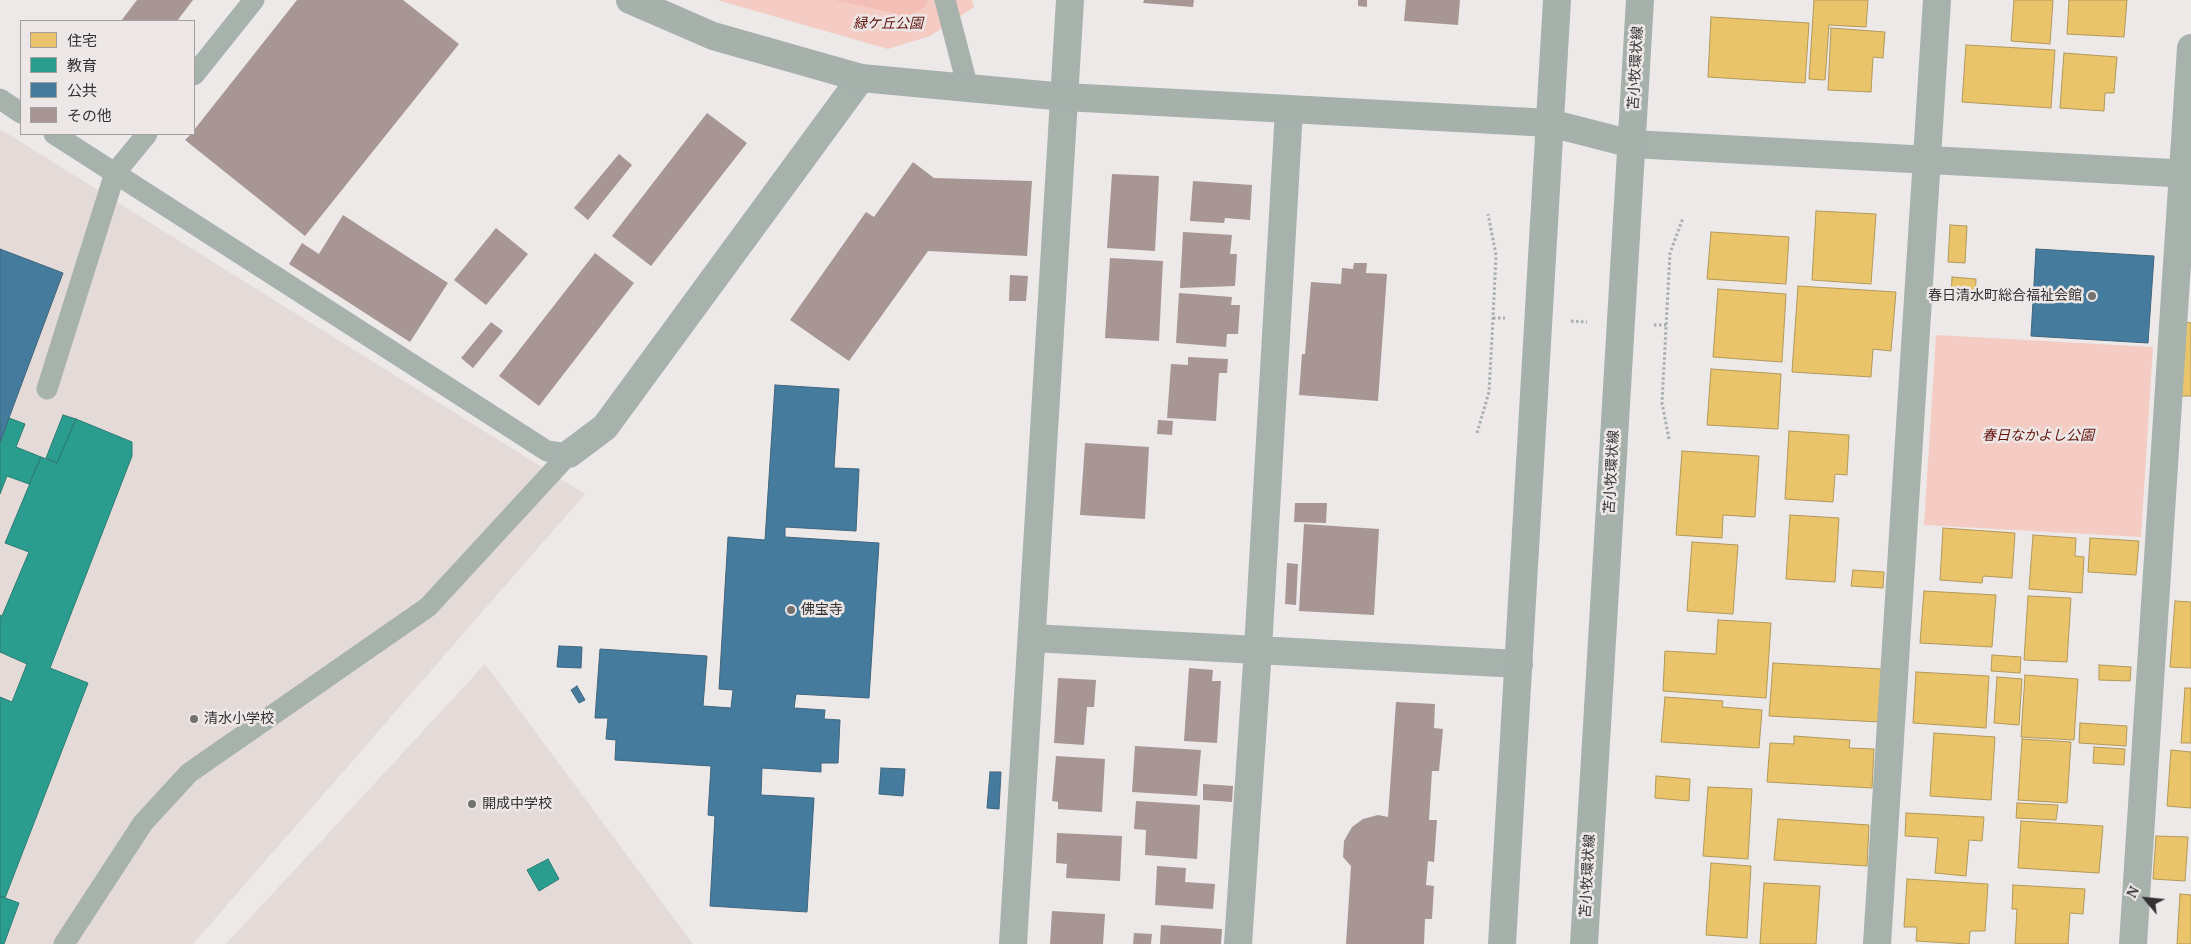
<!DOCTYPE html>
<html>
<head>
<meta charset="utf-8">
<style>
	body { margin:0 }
	#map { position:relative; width:2191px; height:944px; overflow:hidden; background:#ece9e8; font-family:"PT Serif","Noto Sans JP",serif }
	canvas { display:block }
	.legend { position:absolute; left:20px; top:20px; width:175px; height:115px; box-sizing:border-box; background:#ede8e7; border:1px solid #a39f9e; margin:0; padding:6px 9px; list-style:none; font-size:15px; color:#333131 }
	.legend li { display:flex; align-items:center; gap:10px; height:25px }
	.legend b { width:25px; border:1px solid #a39f9e }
	.north { position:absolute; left:2121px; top:874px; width:50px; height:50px; -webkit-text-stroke:4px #ede8e7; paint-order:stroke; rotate:298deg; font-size:14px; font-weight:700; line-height:20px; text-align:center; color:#333131 }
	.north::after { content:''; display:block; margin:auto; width:18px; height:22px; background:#333131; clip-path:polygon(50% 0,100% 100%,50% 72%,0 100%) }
</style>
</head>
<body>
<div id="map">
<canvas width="2191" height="944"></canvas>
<ul class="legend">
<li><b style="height:14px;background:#e9c46a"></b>住宅</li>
<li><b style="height:14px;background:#2a9d8f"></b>教育</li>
<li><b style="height:14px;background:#457b9d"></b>公共</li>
<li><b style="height:14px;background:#a89694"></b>その他</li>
</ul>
<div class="north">N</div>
</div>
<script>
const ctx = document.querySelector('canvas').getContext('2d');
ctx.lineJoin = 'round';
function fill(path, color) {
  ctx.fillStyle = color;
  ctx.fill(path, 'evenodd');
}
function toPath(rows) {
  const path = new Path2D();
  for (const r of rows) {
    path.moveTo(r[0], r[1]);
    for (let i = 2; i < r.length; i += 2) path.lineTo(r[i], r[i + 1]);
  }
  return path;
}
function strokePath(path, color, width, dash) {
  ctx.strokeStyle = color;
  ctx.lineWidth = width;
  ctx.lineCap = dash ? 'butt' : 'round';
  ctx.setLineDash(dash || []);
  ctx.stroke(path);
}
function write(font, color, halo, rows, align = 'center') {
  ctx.font = font + ' "PT Serif","Noto Sans JP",serif';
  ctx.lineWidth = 5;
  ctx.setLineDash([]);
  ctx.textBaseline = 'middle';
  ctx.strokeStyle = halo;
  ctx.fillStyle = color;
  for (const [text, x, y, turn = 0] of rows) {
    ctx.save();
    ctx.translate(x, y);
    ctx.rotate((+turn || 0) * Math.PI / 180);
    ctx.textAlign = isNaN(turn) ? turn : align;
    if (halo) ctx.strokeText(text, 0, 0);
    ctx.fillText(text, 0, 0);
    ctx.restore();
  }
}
fill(toPath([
	[0,129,585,494,193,944,0,944],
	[485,664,693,944,226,944]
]), '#e4dbd9');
fill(toPath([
	[717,0,972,0,974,7,930,36,888,49],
	[1936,335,2153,347,2141,537,1924,525]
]), '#f5ccc4');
fill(toPath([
	[834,0,928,0,925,7,908,16]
]), '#f2beb5');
const homes = toPath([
	[1814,0,1868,0,1866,27,1829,25,1825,80,1809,79,1814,0],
	[2014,0,2053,0,2050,44,2011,41,2014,0],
	[2069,0,2127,0,2124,37,2067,34,2069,0],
	[1711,17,1809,23,1805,83,1708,77,1711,17],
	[1831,28,1885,32,1883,58,1873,57,1871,92,1828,90,1831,28],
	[1966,45,2055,50,2051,108,1962,102,1966,45],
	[2064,53,2117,57,2114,93,2105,93,2104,111,2060,108,2064,53],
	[1816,211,1876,214,1871,284,1812,280,1816,211],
	[1950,225,1967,226,1965,263,1948,262,1950,225],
	[1711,232,1789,237,1786,284,1707,279,1711,232],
	[1952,277,1976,279,1975,302,1951,300,1952,277],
	[1798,286,1896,292,1891,351,1873,349,1871,377,1792,372,1798,286],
	[1718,289,1786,294,1782,362,1713,357,1718,289],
	[2186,322,2191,323,2191,396,2181,396,2186,322],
	[1711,369,1781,374,1778,429,1707,425,1711,369],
	[1789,431,1849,435,1847,475,1835,474,1833,502,1785,499,1789,431],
	[1682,451,1759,456,1755,517,1723,515,1722,538,1676,535,1682,451],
	[1790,515,1839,518,1835,582,1786,579,1790,515],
	[1943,528,2015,533,2012,578,1983,576,1982,583,1940,580,1943,528],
	[2033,535,2076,538,2075,556,2084,557,2082,593,2029,589,2033,535],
	[2090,538,2139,541,2136,575,2088,572,2090,538],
	[1692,542,1738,545,1733,614,1687,611,1692,542],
	[1853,570,1884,572,1883,588,1851,586,1853,570],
	[1924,591,1996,595,1992,647,1920,643,1924,591],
	[2028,596,2071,598,2067,662,2024,660,2028,596],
	[2175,601,2191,602,2191,668,2170,667,2175,601],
	[1718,620,1771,623,1766,698,1663,691,1665,651,1716,654,1718,620],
	[1992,655,2021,657,2020,673,1991,671,1992,655],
	[1773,663,1882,669,1879,722,1769,716,1773,663],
	[2099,665,2131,667,2130,681,2099,680,2099,665],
	[1916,672,1989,676,1986,728,1913,723,1916,672],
	[2025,675,2078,679,2074,740,2021,737,2025,675],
	[1997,677,2022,679,2019,725,1994,723,1997,677],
	[2185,688,2191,688,2191,743,2181,743,2185,688],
	[1665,697,1723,701,1722,707,1762,710,1759,748,1661,742,1665,697],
	[2080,723,2127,726,2126,746,2079,743,2080,723],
	[1934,733,1995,737,1991,800,1930,796,1934,733],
	[1794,736,1850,740,1849,748,1874,749,1872,788,1767,782,1770,743,1794,744,1794,736],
	[2022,739,2071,742,2067,803,2018,800,2022,739],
	[2094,747,2125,749,2124,765,2093,763,2094,747],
	[2171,750,2191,752,2191,808,2167,806,2171,750],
	[1656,776,1690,779,1689,801,1655,798,1656,776],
	[1708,787,1752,789,1748,859,1703,856,1708,787],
	[2017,803,2058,805,2056,820,2016,818,2017,803],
	[1906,813,1984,817,1982,841,1969,840,1966,876,1935,873,1938,838,1905,836,1906,813],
	[1778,819,1869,825,1867,866,1774,860,1778,819],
	[2021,821,2103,826,2099,873,2018,868,2021,821],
	[2156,836,2188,837,2185,881,2153,879,2156,836],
	[1711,863,1751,866,1747,938,1706,935,1711,863],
	[1907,879,1988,884,1985,931,1970,931,1969,944,1916,941,1917,927,1904,927,1907,879],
	[1764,883,1820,886,1816,944,1760,944,1764,883],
	[2013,885,2085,889,2083,914,2070,913,2068,944,2015,944,2017,909,2012,909,2013,885],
	[2180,894,2191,895,2191,944,2177,944,2180,894]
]);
fill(homes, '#e9c46a');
strokePath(homes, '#b29859', 1);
const schools = toPath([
	[63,415,76,419,57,463,46,458,63,415],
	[9,418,25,424,16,447,41,457,29,484,7,476,0,494,0,442,9,418],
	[76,419,132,442,132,456,50,668,88,683,5,898,0,896,0,697,12,702,27,664,0,652,0,615,2,616,29,552,5,543,41,457,57,463,76,419],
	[548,859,559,879,539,891,527,870,548,859],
	[0,896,19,903,4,944,0,944,0,896]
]);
fill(schools, '#2a9d8f');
strokePath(schools, '#2d7d73', 1);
const public = toPath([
	[0,249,63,273,0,442,0,249],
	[2036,249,2154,256,2148,343,2031,336,2036,249],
	[775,385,839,389,834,468,859,469,856,531,785,527,785,537,879,543,869,698,796,694,794,708,825,710,824,719,840,720,838,763,821,763,821,772,762,768,761,795,814,798,807,912,710,906,715,816,708,815,711,766,615,760,616,740,606,739,608,718,595,718,600,649,707,656,703,706,731,708,733,690,719,689,728,537,765,540,775,385],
	[559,646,582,647,581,668,557,667,559,646],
	[577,686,585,700,579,703,571,690,577,686],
	[881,768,905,769,903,796,879,794,881,768],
	[990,772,1001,772,999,809,987,808,990,772]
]);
fill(public, '#457b9d');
strokePath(public, '#40657d', 1);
fill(toPath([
	[137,0,193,0,177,21,121,21],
	[297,0,403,0,459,44,305,236,185,140,191,134,194,134,194,130],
	[1144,0,1194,0,1193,7,1143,3],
	[1358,0,1367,0,1367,7,1358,6],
	[1406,0,1460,0,1458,25,1404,21],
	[707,113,747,143,651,266,612,236],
	[619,154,632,165,588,220,574,208],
	[913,162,934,178,1032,181,1027,256,928,251,849,361,790,320,866,212,874,217],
	[1112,174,1159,176,1155,251,1107,248],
	[1193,181,1252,185,1250,220,1225,218,1224,223,1190,221],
	[343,215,448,283,410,342,289,264,302,243,319,254],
	[496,228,528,254,486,305,454,280],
	[1183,232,1232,235,1230,254,1237,254,1235,286,1180,288],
	[595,253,634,283,539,406,499,376],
	[1110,258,1163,261,1159,341,1105,338],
	[1354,263,1367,263,1366,273,1387,274,1378,401,1299,395,1302,354,1305,354,1311,282,1341,284,1342,268,1353,269],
	[1010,275,1028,276,1026,301,1009,301],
	[1179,293,1232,297,1231,305,1240,305,1238,334,1227,334,1226,347,1176,343],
	[491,322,503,331,473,368,461,358],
	[1188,357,1228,359,1227,373,1219,373,1216,421,1167,418,1171,364,1188,365],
	[1158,420,1173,421,1172,435,1157,434],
	[1085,443,1149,447,1145,519,1080,515],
	[1295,503,1327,503,1326,523,1294,522],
	[1304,524,1379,529,1374,615,1299,611],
	[1287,563,1298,564,1296,605,1285,604],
	[1189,668,1213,670,1212,681,1221,681,1217,743,1184,741],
	[1058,678,1096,680,1094,707,1087,707,1084,745,1054,743],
	[1396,702,1435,704,1434,728,1443,729,1439,771,1432,771,1429,820,1437,820,1434,862,1428,861,1426,885,1434,886,1432,919,1425,919,1424,944,1346,944,1351,866,1343,857,1344,841,1352,827,1363,819,1378,815,1388,817],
	[1135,746,1201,750,1197,796,1132,792],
	[1056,756,1105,759,1102,812,1058,809,1058,802,1052,801],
	[1203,784,1233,786,1232,802,1203,800],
	[1136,801,1200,805,1197,859,1145,855,1146,830,1134,829],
	[1057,833,1122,836,1120,881,1066,878,1067,864,1056,863],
	[1157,866,1186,868,1185,882,1215,884,1213,909,1155,905],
	[1052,911,1105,914,1103,944,1050,944],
	[1161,925,1222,929,1221,944,1160,944],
	[1134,933,1152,934,1151,944,1133,944]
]), '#a89694');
strokePath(toPath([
	[1493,318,1505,318],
	[1571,321,1587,322],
	[1654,325,1666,325],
	[1477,433,1489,392,1493,318,1496,255,1488,214],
	[1669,439,1662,403,1670,253,1683,218]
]), '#a7aeab', 3, [2.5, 2.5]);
strokePath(toPath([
	[945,0,968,88],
	[194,75,254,0],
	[0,99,21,113],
	[54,134,547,451,569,454],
	[47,389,115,173,147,134],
	[64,944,143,823,189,773,428,607,569,454]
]), '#a7b2ad', 21);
strokePath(toPath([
	[1632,144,2191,174],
	[569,454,605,427,861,78],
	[1032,638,1519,664],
	[1013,944,1070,0],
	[1238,944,1258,649,1289,110],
	[1877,944,1937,0],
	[2133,944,2191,48]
]), '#a7b2ad', 28);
strokePath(toPath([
	[630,0,713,36,861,78,1065,97,1550,123,1632,144],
	[1502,944,1557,0],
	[1584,944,1640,0]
]), '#a6b1ac', 28);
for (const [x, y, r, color] of [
	[2092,296,5,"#747171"],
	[791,610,5,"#747171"],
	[194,719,5,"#747171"],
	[472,804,5,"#747171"]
]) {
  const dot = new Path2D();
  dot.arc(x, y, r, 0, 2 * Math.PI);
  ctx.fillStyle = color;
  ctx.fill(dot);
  strokePath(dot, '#ede8e7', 2);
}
write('italic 14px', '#621109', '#ede8e7', [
	["緑ケ丘公園",888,24],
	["春日なかよし公園",2038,436]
]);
write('14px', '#333131', '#ede8e7', [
	["苫小牧環状線",1636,68,-87],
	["苫小牧環状線",1612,472,-87],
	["苫小牧環状線",1588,876,-87]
]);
write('14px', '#333131', '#ede8e7', [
	["春日清水町総合福祉会館",2082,296,"right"],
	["佛宝寺",801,610],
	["清水小学校",204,719],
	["開成中学校",482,804]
], 'left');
</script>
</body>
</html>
